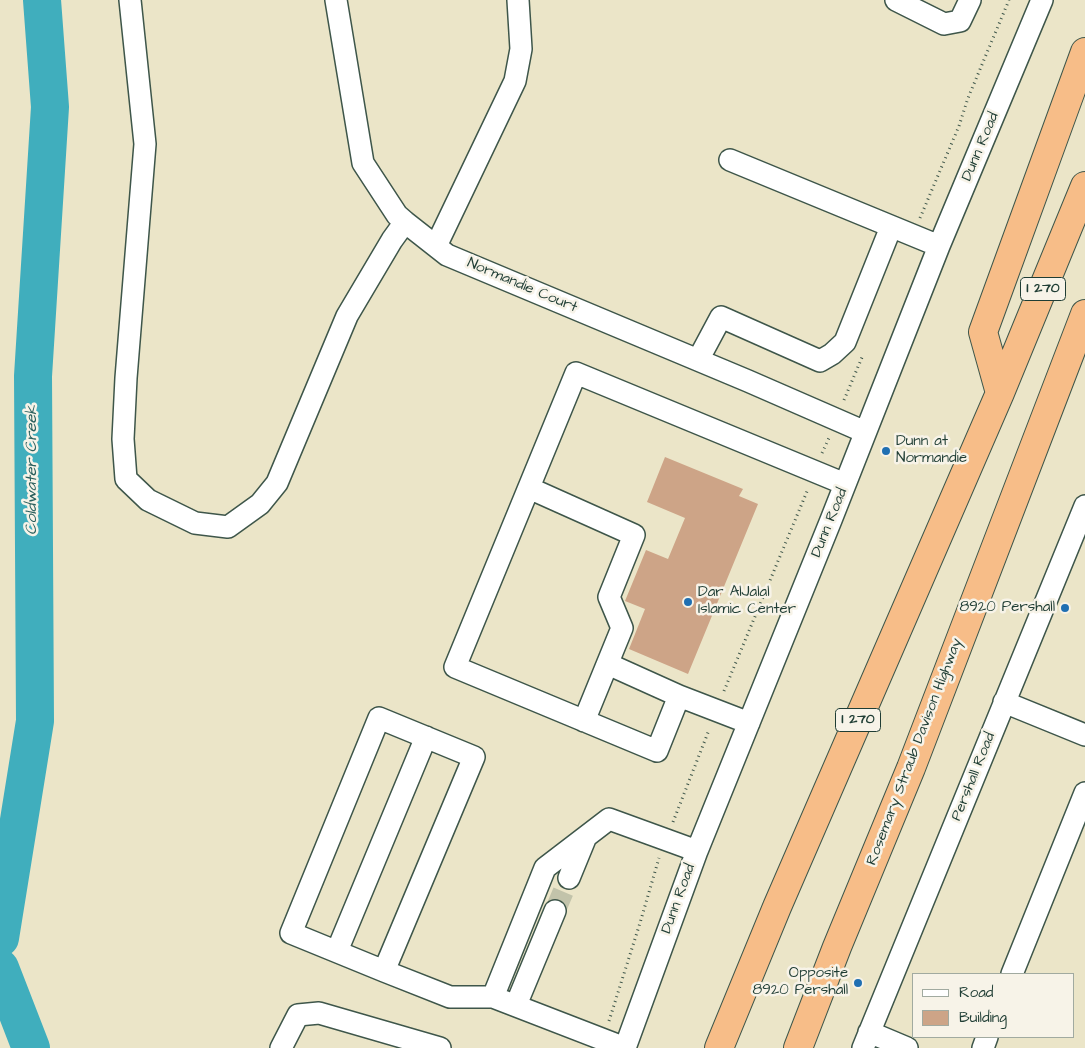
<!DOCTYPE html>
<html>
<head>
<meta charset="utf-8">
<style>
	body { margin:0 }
	#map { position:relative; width:1085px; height:1048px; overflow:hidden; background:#ebe5c8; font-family:"Architects Daughter",sans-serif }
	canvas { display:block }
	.legend { position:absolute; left:912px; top:973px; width:162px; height:65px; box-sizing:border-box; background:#f7f3e8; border:1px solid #a1aaa0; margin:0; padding:6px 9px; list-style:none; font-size:15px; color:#1f3d34 }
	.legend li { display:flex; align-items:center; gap:10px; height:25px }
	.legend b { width:25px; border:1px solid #a1aaa0 }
</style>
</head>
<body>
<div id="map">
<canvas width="1085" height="1048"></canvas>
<ul class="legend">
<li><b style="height:6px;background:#fff"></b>Road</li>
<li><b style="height:14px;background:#cda487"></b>Building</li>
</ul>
</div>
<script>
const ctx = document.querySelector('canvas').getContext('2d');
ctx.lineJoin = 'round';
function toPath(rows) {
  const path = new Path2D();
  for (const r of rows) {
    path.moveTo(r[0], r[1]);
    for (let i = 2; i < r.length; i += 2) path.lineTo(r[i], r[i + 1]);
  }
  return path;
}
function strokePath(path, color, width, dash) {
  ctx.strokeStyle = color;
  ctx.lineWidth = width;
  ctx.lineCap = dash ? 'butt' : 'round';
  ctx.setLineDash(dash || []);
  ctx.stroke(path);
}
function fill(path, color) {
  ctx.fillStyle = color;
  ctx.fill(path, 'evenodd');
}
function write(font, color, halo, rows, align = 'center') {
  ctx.font = font + ' "Architects Daughter",sans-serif';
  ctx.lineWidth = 5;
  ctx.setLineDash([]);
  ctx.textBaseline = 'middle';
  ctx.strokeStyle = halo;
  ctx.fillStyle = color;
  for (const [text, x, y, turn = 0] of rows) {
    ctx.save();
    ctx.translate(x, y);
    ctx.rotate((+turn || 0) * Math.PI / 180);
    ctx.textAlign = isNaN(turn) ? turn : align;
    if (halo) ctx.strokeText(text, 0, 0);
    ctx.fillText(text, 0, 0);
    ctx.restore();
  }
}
strokePath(toPath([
	[0,938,35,721,33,376,50,107,42,0],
	[0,968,31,1048]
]), '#40aebd', 38);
fill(toPath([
	[665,457,743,489,739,496,758,504,688,674,629,649,645,609,625,601,646,550,668,559,685,518,647,502]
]), '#cda487');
strokePath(toPath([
	[555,911,569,878]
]), '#c2c3aa', 21, [21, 11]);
const minor = toPath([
	[130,0,145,144,126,378,123,439,126,479,148,500,195,523,228,527,260,504,277,483,347,316,392,240,405,222],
	[336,0,363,163,397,215,405,222,447,255,748,381,865,432],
	[896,0,944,24,960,21,970,0],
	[730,160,939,246],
	[436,246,515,81,521,49,518,0],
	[698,360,721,317,820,361,832,354,845,342,891,227],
	[529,488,634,535,609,597,622,628,584,721],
	[608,664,679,696,749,723],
	[679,696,657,751,455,667,576,373,845,484],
	[1004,702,1085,735],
	[569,878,585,839],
	[337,951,426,737],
	[384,971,474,757,379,718,291,933,384,971,450,997,493,997,625,1048],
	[1012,974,1085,793],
	[493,997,545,868,609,819,697,851],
	[516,1005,555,911],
	[869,1032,907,1048],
	[281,1048,298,1015,319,1013,440,1048],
	[625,1048,697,851,831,520,939,246,1042,0],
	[863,1048,1085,506],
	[983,1048,987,1037]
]);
const highway = toPath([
	[1000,393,983,332,1085,52],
	[719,1048,777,907,1000,393,1085,186],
	[798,1048,837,947,911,768,1085,314]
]);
strokePath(minor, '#3e564a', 24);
strokePath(highway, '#3e564a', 30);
strokePath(toPath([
	[920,218,959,126,968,98,1009,0],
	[844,400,863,355],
	[822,453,829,438],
	[724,691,808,489],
	[673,822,709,730],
	[609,1021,640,923,659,858]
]), '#3e564a', 3, [1, 4]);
strokePath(minor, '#fff', 21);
strokePath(highway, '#f7bd88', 28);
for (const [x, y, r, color] of [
	[886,451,5,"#1f6fb2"],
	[688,602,5,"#1f6fb2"],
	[1065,608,5,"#1f6fb2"],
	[858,983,5,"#1f6fb2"]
]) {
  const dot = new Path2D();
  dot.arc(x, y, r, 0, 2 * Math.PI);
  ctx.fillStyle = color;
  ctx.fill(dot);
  strokePath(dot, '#f7f3e8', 2);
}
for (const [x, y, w] of [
	[1043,289,45],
	[858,720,45]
]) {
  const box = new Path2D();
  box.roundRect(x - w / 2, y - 11.5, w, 23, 4);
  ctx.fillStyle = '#f7f3e8';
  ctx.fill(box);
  strokePath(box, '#1f3d34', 1);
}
write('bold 14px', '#1f3d34', null, [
	["I 270",1043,289],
	["I 270",858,720]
]);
write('15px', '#1f3d34', '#f7f3e8', [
	["Dunn Road",981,147,-67],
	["Normandie Court",522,286,23],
	["Dunn Road",830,523,-68],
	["Rosemary Straub Davison Highway",915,752,-69],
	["Pershall Road",974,777,-68],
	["Dunn Road",679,899,-70]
]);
write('15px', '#1f3d34', '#f7f3e8', [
	["Dunn at",896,442],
	["Normandie",896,459],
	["Dar AlJalal",698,593],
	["Islamic Center",698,610],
	["8920 Pershall",1055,608,"right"],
	["Opposite",848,974,"right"],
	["8920 Pershall",848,991,"right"]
], 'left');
write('italic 16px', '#295f5d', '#f7f3e8', [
	["Coldwater Creek",33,470,-90]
]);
</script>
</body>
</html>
